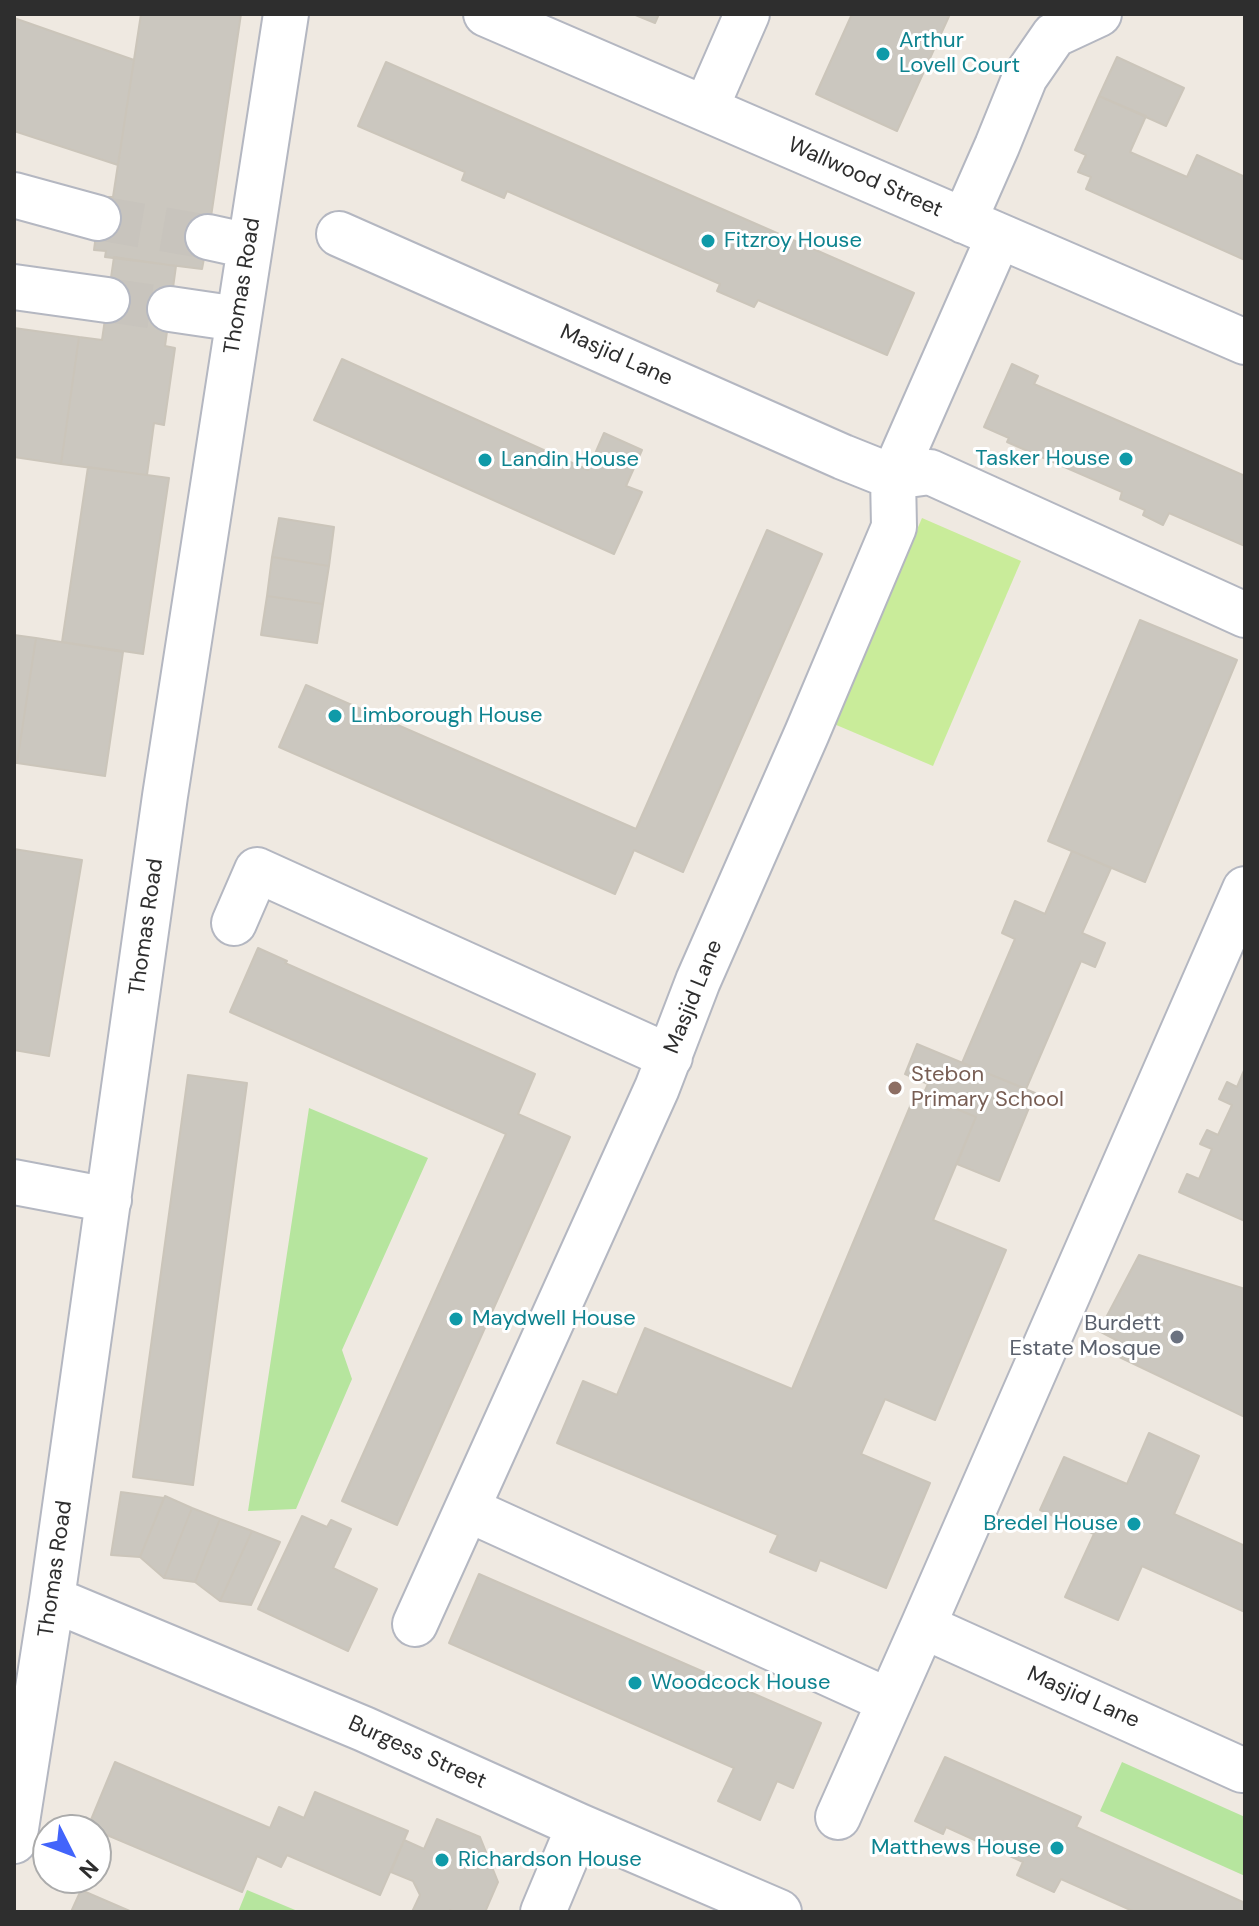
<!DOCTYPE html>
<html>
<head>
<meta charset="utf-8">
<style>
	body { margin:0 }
	#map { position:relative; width:1259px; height:1926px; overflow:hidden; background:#efe9e1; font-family:"DM Sans",sans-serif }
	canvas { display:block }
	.frame { position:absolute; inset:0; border:16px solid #2e2e2e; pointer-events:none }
	.north { position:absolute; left:32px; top:1814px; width:80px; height:80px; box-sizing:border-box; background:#fff; border:2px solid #ababab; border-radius:50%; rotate:132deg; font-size:22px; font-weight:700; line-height:32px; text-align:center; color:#2e2e2e }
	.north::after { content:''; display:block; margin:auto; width:28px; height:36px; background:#4264fb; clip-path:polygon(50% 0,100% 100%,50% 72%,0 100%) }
</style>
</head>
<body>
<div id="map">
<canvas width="1259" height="1926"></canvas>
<div class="frame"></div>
<div class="north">N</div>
</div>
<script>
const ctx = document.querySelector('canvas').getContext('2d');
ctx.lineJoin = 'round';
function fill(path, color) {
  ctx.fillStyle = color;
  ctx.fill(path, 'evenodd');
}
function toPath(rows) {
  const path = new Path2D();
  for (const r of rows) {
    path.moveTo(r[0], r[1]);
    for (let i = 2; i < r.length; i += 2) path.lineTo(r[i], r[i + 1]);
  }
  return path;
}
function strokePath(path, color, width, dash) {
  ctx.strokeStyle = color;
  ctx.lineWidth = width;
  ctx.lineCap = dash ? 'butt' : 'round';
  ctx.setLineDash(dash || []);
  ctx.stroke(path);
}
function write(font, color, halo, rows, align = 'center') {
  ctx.font = font + ' "DM Sans",sans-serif';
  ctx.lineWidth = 6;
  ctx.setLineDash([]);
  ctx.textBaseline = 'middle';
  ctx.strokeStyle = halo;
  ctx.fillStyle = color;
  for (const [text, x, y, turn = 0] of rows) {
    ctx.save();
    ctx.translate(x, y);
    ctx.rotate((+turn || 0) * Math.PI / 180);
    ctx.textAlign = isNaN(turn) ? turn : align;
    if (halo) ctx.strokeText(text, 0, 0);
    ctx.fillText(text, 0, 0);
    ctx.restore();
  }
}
fill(toPath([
	[309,1108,428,1158,342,1350,352,1379,296,1509,248,1511],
	[1122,1762,1245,1817,1245,1876,1100,1811],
	[247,1890,300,1912,238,1912]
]), '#b6e59e');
fill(toPath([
	[922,518,1021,561,933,766,834,724]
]), '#c9ec9a');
const building = toPath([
	[141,14,241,14,208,237,202,269,105,257,106,251,94,250,101,197,113,197,141,14],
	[633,14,659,14,655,23,633,14],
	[852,14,950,14,897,131,816,94,852,14],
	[14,18,134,60,118,165,14,131,14,18],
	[1117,57,1184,88,1166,126,1099,96,1117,57],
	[386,62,914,293,887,355,758,300,754,307,717,291,720,284,507,191,504,198,462,180,465,172,358,126,386,62],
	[1099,96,1146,116,1130,152,1187,177,1197,155,1245,177,1245,260,1086,189,1091,177,1078,172,1086,155,1075,150,1099,96],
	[114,257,176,266,165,346,175,348,164,425,154,423,147,475,61,464,79,337,102,340,114,257],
	[14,328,79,337,61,464,14,457,14,328],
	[342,359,588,470,604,433,642,450,626,486,642,492,614,554,314,420,342,359],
	[1012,364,1038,376,1034,384,1245,476,1245,546,1169,513,1163,525,1143,515,1145,510,1120,499,1122,492,1007,442,1009,438,984,427,1012,364],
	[88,467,169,478,143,654,62,642,88,467],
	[279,518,334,527,329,566,272,557,279,518],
	[767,530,822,554,683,872,634,850,615,894,279,747,306,685,636,829,767,530],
	[272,557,329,566,323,604,267,596,272,557],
	[267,596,323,604,317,643,261,635,267,596],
	[1140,620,1237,660,1145,882,1048,841,1140,620],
	[14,635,36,638,17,763,14,763,14,635],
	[36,638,123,652,105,776,17,763,36,638],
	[14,849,82,860,49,1056,14,1050,14,849],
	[1072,851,1111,868,1082,933,1105,943,1095,967,1081,961,1026,1089,962,1063,1015,939,1002,933,1015,901,1045,914,1072,851],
	[258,948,287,961,285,963,535,1074,518,1114,570,1137,397,1525,342,1501,506,1134,230,1012,258,948],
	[917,1044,1035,1093,999,1181,957,1164,976,1117,923,1095,928,1084,905,1074,917,1044],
	[1245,1068,1245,1221,1179,1192,1187,1174,1199,1179,1212,1149,1200,1144,1207,1130,1218,1135,1232,1105,1219,1099,1227,1082,1237,1087,1245,1068],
	[188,1075,247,1083,193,1485,133,1477,188,1075],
	[923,1095,976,1117,933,1220,1006,1250,935,1420,885,1399,861,1454,930,1483,886,1588,820,1560,816,1571,770,1552,778,1535,557,1443,583,1381,617,1395,645,1328,792,1389,914,1097,923,1095],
	[1139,1255,1245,1289,1245,1417,1113,1354,1120,1342,1099,1331,1139,1255],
	[1149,1433,1199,1456,1174,1514,1245,1546,1245,1612,1142,1566,1118,1620,1065,1597,1094,1534,1040,1510,1064,1457,1127,1484,1149,1433],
	[121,1492,164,1498,140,1557,111,1555,121,1492],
	[165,1496,192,1508,164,1578,140,1557,165,1496],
	[192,1508,220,1519,195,1582,164,1578,192,1508],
	[302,1516,327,1527,331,1520,351,1529,333,1568,377,1589,348,1651,258,1609,302,1516],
	[220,1519,252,1531,220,1601,195,1582,220,1519],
	[252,1531,280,1542,251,1605,220,1601,252,1531],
	[479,1574,821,1723,793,1788,777,1781,760,1820,718,1801,734,1768,449,1643,479,1574],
	[945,1757,1081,1817,1076,1827,1245,1903,1245,1912,1135,1912,1061,1879,1054,1892,1017,1875,1023,1862,946,1827,943,1834,915,1821,945,1757],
	[115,1762,270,1828,279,1807,304,1818,315,1792,408,1831,380,1895,287,1855,281,1867,257,1856,242,1892,88,1827,115,1762],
	[437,1819,480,1837,498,1882,485,1912,455,1912,450,1910,450,1912,412,1912,420,1895,413,1881,391,1872,404,1840,424,1849,437,1819],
	[81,1890,132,1912,71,1912,81,1890]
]);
fill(building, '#cbc7bf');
strokePath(building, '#cbc5ba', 2);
strokePath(toPath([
	[98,218,208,237],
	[107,300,170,309]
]), '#c8c4bd', 44, [44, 22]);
const minor = toPath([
	[486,14,1245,342],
	[706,108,747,14],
	[14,195,98,218],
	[964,221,997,146,1025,77,1054,35,1099,14],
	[339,234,843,457,893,477,930,472,1245,615],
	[208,237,249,246],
	[14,287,107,300],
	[170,309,238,319],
	[234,923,257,870,670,1057],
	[14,1182,109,1200],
	[467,1509,889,1701],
	[52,1599,364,1729,579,1826,779,1912],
	[415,1624,657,1088,698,981,807,733,894,527,893,477,999,236],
	[923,1626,1242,1770],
	[838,1817,923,1626,1245,889],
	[14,1841,52,1599,165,796,286,14],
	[543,1912,579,1826]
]);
strokePath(minor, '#b4b7c1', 48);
strokePath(minor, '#fff', 44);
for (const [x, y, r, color] of [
	[883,54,8,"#0f9aa8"],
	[708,241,8,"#0f9aa8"],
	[1126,459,8,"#0f9aa8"],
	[485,460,8,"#0f9aa8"],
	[335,716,8,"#0f9aa8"],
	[895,1088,8,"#8d6e63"],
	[456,1319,8,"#0f9aa8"],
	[1177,1337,8,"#6b7280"],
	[1134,1524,8,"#0f9aa8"],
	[635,1683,8,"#0f9aa8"],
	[1057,1848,8,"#0f9aa8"],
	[442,1860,8,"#0f9aa8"]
]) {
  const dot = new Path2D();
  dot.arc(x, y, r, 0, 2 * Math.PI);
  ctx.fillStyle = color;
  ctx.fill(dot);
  strokePath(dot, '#fff', 3);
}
write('22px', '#0d838f', '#fff', [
	["Arthur",899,41],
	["Lovell Court",899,66],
	["Fitzroy House",724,241],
	["Tasker House",1110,459,"right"],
	["Landin House",501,460],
	["Limborough House",351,716],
	["Maydwell House",472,1319],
	["Bredel House",1118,1524,"right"],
	["Woodcock House",651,1683],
	["Matthews House",1041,1848,"right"],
	["Richardson House",458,1860]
], 'left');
write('22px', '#2e2e2e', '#fff', [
	["Wallwood Street",865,178,24],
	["Thomas Road",243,286,-81],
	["Masjid Lane",616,356,24],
	["Thomas Road",147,927,-82],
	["Masjid Lane",694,997,-68],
	["Thomas Road",56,1569,-82],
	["Masjid Lane",1083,1698,24],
	["Burgess Street",417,1753,24]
]);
write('22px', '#785e54', '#fff', [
	["Stebon",911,1075],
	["Primary School",911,1100]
], 'left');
write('22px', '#5b616d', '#fff', [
	["Burdett",1161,1324],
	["Estate Mosque",1161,1349]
], 'right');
</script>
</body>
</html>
